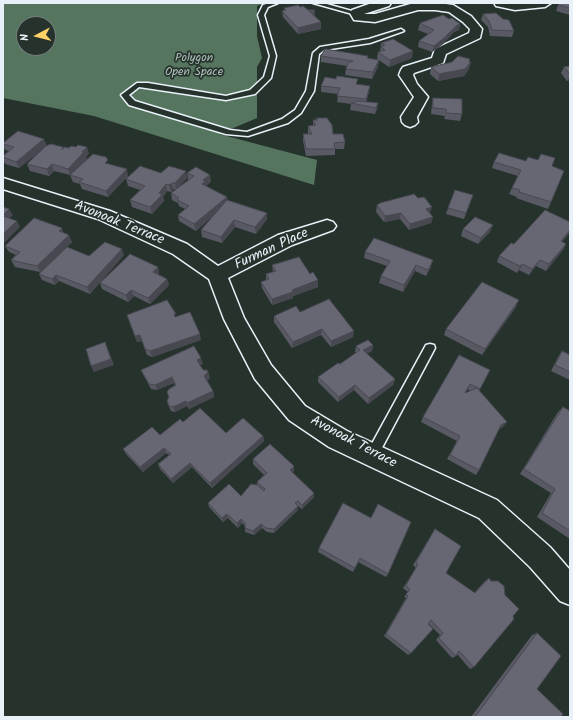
<!DOCTYPE html>
<html>
<head>
<meta charset="utf-8">
<style>
	body { margin:0 }
	#map { position:relative; width:573px; height:720px; overflow:hidden; background:#26332d; font-family:Kalam,sans-serif }
	canvas { display:block }
	.frame { position:absolute; inset:0; border:4px solid #e8f1f8; pointer-events:none }
	.north { position:absolute; left:16px; top:16px; width:40px; height:40px; box-sizing:border-box; background:#26332d; border:1px solid #747f7e; border-radius:50%; rotate:263deg; font-size:11px; font-weight:700; line-height:16px; text-align:center; color:#e8f1f8 }
	.north::after { content:''; display:block; margin:auto; width:14px; height:18px; background:#ffd166; clip-path:polygon(50% 0,100% 100%,50% 72%,0 100%) }
</style>
</head>
<body>
<div id="map">
<canvas width="573" height="720"></canvas>
<div class="frame"></div>
<div class="north">N</div>
</div>
<script>
const ctx = document.querySelector('canvas').getContext('2d');
ctx.lineJoin = 'round';
function fill(path, color) {
  ctx.fillStyle = color;
  ctx.fill(path, 'evenodd');
}
function toPath(rows) {
  const path = new Path2D();
  for (const r of rows) {
    path.moveTo(r[0], r[1]);
    for (let i = 2; i < r.length; i += 2) path.lineTo(r[i], r[i + 1]);
  }
  return path;
}
function strokePath(path, color, width, dash) {
  ctx.strokeStyle = color;
  ctx.lineWidth = width;
  ctx.lineCap = dash ? 'butt' : 'round';
  ctx.setLineDash(dash || []);
  ctx.stroke(path);
}
function write(font, color, halo, rows, align = 'center') {
  ctx.font = font + ' Kalam,sans-serif';
  ctx.lineWidth = 3.5;
  ctx.setLineDash([]);
  ctx.textBaseline = 'middle';
  ctx.strokeStyle = halo;
  ctx.fillStyle = color;
  for (const [text, x, y, turn = 0] of rows) {
    ctx.save();
    ctx.translate(x, y);
    ctx.rotate((+turn || 0) * Math.PI / 180);
    ctx.textAlign = isNaN(turn) ? turn : align;
    if (halo) ctx.strokeText(text, 0, 0);
    ctx.fillText(text, 0, 0);
    ctx.restore();
  }
}
fill(toPath([
	[3,3,265,3,257,6,257,36,262,58,257,67,257,118,219,134,317,160,314,185,94,116,3,98],
	[24,24,48,24,48,48,24,48]
]), '#56755e');
const lane = toPath([
	[269,3,278,3,268,7,264,15,276,56,271,78,255,94,226,100,139,87,129,95,135,101,230,130,247,132,282,119,295,110,306,91,313,53,320,47,369,39,401,29,404,31,370,43,324,50,319,54,314,91,301,113,288,123,248,136,226,134,129,105,121,95,137,83,148,83,226,96,250,90,264,77,270,56,258,15,263,5,269,3],
	[313,3,323,3,359,13,356,15,313,3],
	[430,344,434,345,435,348,376,459,372,461,368,459,366,455,368,451,426,345,430,344]
]);
const street = toPath([
	[372,3,391,3,389,6,364,14,375,14,414,3,439,3,453,5,471,16,482,29,480,38,446,54,443,63,414,73,413,75,417,84,428,97,417,117,418,122,415,125,410,127,405,125,402,122,401,117,414,97,399,75,401,70,403,67,432,58,435,49,469,33,470,29,463,22,449,12,435,10,418,10,375,22,354,20,350,13,352,10,372,3],
	[494,3,551,3,545,7,515,10,496,6,494,3],
	[3,178,110,211,187,244,218,266,278,235,327,220,333,222,336,226,333,230,292,245,228,278,244,318,271,365,305,406,347,431,497,500,550,547,570,570,570,605,560,601,530,567,479,518,329,447,289,420,255,379,224,319,209,279,173,254,98,219,3,189,3,178]
]);
strokePath(lane, '#e8f1f8', 3);
strokePath(street, '#e8f1f8', 3);
fill(lane, '#26332d');
fill(street, '#26332d');
fill(toPath([
	[570,3,570,15,556,11,558,5],
	[300,7,308,10,315,10,314,16,321,29,298,34,283,17,282,11,284,11,284,8],
	[483,14,514,31,512,37,490,36,488,27,481,20],
	[449,19,460,24,459,30,454,32,443,44,432,52,418,47,419,41,428,34,418,30,420,23],
	[381,43,412,58,389,67,377,59,378,52,380,52],
	[321,56,368,56,368,58,378,67,372,79,345,75,346,69,347,66,321,62],
	[470,62,469,69,464,76,438,81,430,74,431,67],
	[570,66,570,80,567,81,561,73,564,67],
	[357,84,369,92,366,102,378,103,377,109,375,114,350,110,351,104,337,102,338,94,321,92,321,86],
	[433,98,462,114,460,121,444,119,445,116,431,114,432,104],
	[316,118,333,134,345,142,344,149,335,149,335,155,306,156,303,141,303,134,308,134,308,126,313,126,313,120,316,120],
	[3,143,63,147,63,148,89,153,86,157,87,159,74,171,109,164,128,176,108,197,82,189,80,184,73,182,70,175,54,171,49,176,30,171,27,164,40,151,19,168,5,164,3,159,3,156,9,151,5,150,3,145],
	[526,161,552,166,551,202,548,209,516,198,517,197,509,194,518,176,492,168,494,162],
	[161,173,187,178,177,189,189,180,188,180,187,173,211,181,206,186,227,197,227,200,267,219,256,234,235,227,222,243,202,237,201,230,216,213,196,231,179,221,178,215,185,209,179,206,178,203,172,200,171,193,176,190,174,189,171,192,167,191,163,197,164,201,152,214,132,207,130,200,140,190,128,186,126,179],
	[473,195,464,219,446,214,448,208],
	[377,205,430,213,433,217,431,223,409,230,400,219,384,222,376,212],
	[463,229,490,232,478,244,461,236],
	[570,232,562,242,566,244,563,250,546,271,536,266,529,275,519,270,517,273,497,262,499,256,514,244],
	[64,233,72,242,67,247,89,256,124,255,90,294,59,281,55,285,42,280,39,274,40,272,15,267,11,260,16,255,9,252,5,246],
	[365,252,431,267,426,276,415,271,403,292,379,283,381,276,387,266,364,258],
	[272,265,318,287,293,296,293,298,272,305,262,288,261,282,266,280,266,274,273,272],
	[158,267,159,273,158,274,167,279,169,285,150,304,134,296,128,302,102,289,100,283],
	[516,307,482,355,444,335,446,329],
	[300,312,353,337,331,347,321,335,292,348,274,322,274,316],
	[127,315,176,317,201,340,152,357,147,355,142,341,137,342],
	[373,345,372,351,366,354,395,379,393,385,368,404,354,390,338,402,318,382,318,377,340,364,356,353,355,352,356,346],
	[562,351,570,355,570,380,551,371,558,357],
	[203,364,200,365,203,370,208,372,210,378,207,380,213,391,214,397,189,409,187,406,175,412,171,411,169,407,167,401,169,397,167,392,175,386,174,383,157,390,151,389,144,376,141,370],
	[490,370,479,391,503,427,499,429,479,470,476,475,447,459,457,441,421,422,423,417],
	[467,389,470,391,465,393],
	[563,407,570,411,570,539,537,517,551,493,520,474,558,412],
	[183,422,226,433,263,436,264,441,212,488,192,467,173,483,160,469,158,464,169,455,166,453,143,472,126,454,123,449,160,435],
	[253,459,294,471,292,472,314,497,302,509,298,506,298,510,274,533,267,532,262,528,254,535,245,532,245,526,242,523,238,528,228,518,223,522,209,507,208,503,241,496,257,485,257,482,264,475,253,464],
	[343,503,388,574,386,577,358,562,353,572,318,552,319,548],
	[435,529,446,573,474,593,485,581,489,578,474,667,470,669,457,654,456,656,452,658,436,640,440,635,428,623,411,653,408,655,384,636,406,598,404,597,408,592,403,588,416,568,413,565],
	[537,633,537,689,561,717,471,717,532,635]
]), '#595964');
fill(toPath([
	[315,10,315,16,313,19,313,12],
	[321,22,321,29,298,34,298,28],
	[460,24,459,30,454,32,443,44,432,52,434,46,456,26],
	[413,51,412,58,389,67,390,60],
	[470,59,469,65,471,62,469,69,464,76,438,81,439,74,469,62],
	[379,60,378,67,372,79,373,72],
	[570,75,570,80,567,81],
	[370,86,369,92,365,106,366,99],
	[378,103,377,109,375,114,376,108],
	[44,139,47,146,19,168,16,162],
	[87,147,89,153,86,157,87,159,70,175,68,169,82,152],
	[52,164,54,171,49,176,47,169],
	[127,169,128,176,108,197,106,191],
	[186,171,187,178,176,190,175,183],
	[210,175,211,181,206,186,206,188,202,184,203,180],
	[172,183,174,189,171,192,169,185],
	[166,184,167,191,163,197,164,201,152,214,150,207,159,193],
	[227,197,228,203,196,231,194,224],
	[432,207,430,213,426,209],
	[9,209,13,215,5,222,3,218,3,215],
	[267,213,267,219,256,234,255,227],
	[401,213,400,219,384,222,385,216],
	[433,217,431,223,409,230,410,224],
	[234,220,235,227,222,243,221,237],
	[17,221,20,227,3,244,3,234],
	[493,225,490,232,478,244,481,238],
	[62,228,64,235,59,231],
	[570,230,570,232,557,247,561,241],
	[69,235,72,242,41,273,37,266],
	[566,244,563,250,546,271,549,264],
	[122,249,124,255,90,294,87,287],
	[433,260,431,267,426,276,428,270],
	[540,260,536,266,529,275,532,269],
	[523,264,517,273,520,266],
	[416,265,415,271,403,292,404,285],
	[158,267,159,273,154,278,153,272],
	[56,275,59,281,55,285,52,279],
	[167,279,169,285,150,304,148,298],
	[318,280,318,287,293,296,293,298,272,305,272,299,292,290],
	[131,290,134,296,128,302,126,295],
	[519,300,516,307,482,355,485,349],
	[322,329,321,335,292,348,293,342],
	[354,331,353,337,331,347,331,341],
	[200,334,201,340,152,357,150,351],
	[140,335,142,341,137,342,135,336],
	[105,342,114,365,94,372,91,366],
	[373,345,372,351,362,356,363,350],
	[201,358,203,364,198,366,197,360],
	[208,372,210,378,205,382,204,376],
	[172,377,174,383,157,390,155,385],
	[395,379,393,385,368,404,369,398],
	[355,385,354,390,338,402,339,397],
	[213,391,214,397,189,409,187,403],
	[186,401,187,406,175,412,173,407],
	[507,422,503,427,497,430,501,425],
	[263,436,264,441,212,488,210,483],
	[164,448,166,453,143,472,140,467],
	[190,463,192,467,173,483,171,479],
	[294,466,294,471,290,475,290,470],
	[314,493,314,497,302,509,302,505],
	[298,506,298,510,274,533,274,529],
	[227,514,228,518,223,522,222,518],
	[241,519,242,523,238,528,237,523],
	[261,524,262,528,254,535,253,531]
]), '#484851');
const building = toPath([
	[560,3,570,3,570,8,558,5,560,3],
	[298,5,300,7,303,6,308,10,315,10,313,12,309,11,321,22,298,28,282,11,286,10,284,8,298,5],
	[496,13,503,19,509,20,514,31,492,30,489,21,483,14,496,13],
	[443,15,449,19,452,18,460,24,456,26,444,38,434,46,419,41,434,30,420,23,443,15],
	[393,39,413,51,390,60,378,52,385,50,381,47,385,45,381,43,393,39],
	[325,49,368,56,367,58,379,60,373,72,346,69,348,63,353,61,321,56,325,49],
	[458,56,470,59,469,62,471,62,465,69,439,74,431,67,452,62,458,56],
	[570,66,570,74,564,67,570,66],
	[337,76,358,79,356,84,370,86,366,99,337,96,340,88,321,86,325,77,336,79,337,76],
	[433,98,462,99,462,114,446,113,446,109,433,108,433,98],
	[359,101,378,103,376,108,351,103,359,101],
	[316,118,327,118,332,125,333,134,343,134,345,142,334,143,335,149,306,149,303,134,312,134,308,126,316,125,313,120,318,120,316,118],
	[18,131,44,139,16,162,3,157,3,156,14,147,3,144,3,143,18,131],
	[51,144,63,147,62,150,64,147,69,148,71,146,76,147,78,145,87,147,82,152,84,152,68,169,52,164,47,169,27,164,46,146,51,144],
	[499,153,526,161,528,157,538,160,541,154,555,158,552,166,564,171,551,202,519,192,520,190,512,188,521,170,494,162,499,153],
	[93,154,106,157,108,160,105,163,127,169,106,191,79,182,83,179,70,175,93,154],
	[140,166,161,173,169,166,186,171,175,183,172,183,169,185,166,184,159,193,162,195,150,207,130,200,145,186,126,179,140,166],
	[196,167,210,175,203,180,205,181,202,184,227,197,194,224,178,215,189,206,177,200,179,198,171,193,194,176,187,173,196,167],
	[455,190,473,195,466,213,448,208,455,190],
	[414,194,418,198,424,197,432,207,426,209,433,217,410,224,401,213,385,216,377,205,380,203,414,194],
	[227,200,267,213,255,227,234,220,221,237,201,230,227,200],
	[3,207,9,209,3,215,3,207],
	[545,210,570,222,570,230,561,241,566,244,549,264,540,260,532,269,523,264,520,266,499,256,511,243,514,244,545,210],
	[3,216,17,221,3,234,3,216],
	[475,217,493,225,481,238,463,229,475,217],
	[34,218,62,228,59,231,69,235,37,266,11,260,20,252,5,246,34,218],
	[374,238,433,260,428,270,416,265,404,285,381,276,390,261,365,252,374,238],
	[105,242,122,249,87,287,56,275,52,279,39,274,67,247,89,256,105,242],
	[130,254,158,267,153,272,167,279,148,298,131,290,126,295,100,283,130,254],
	[299,257,310,274,313,272,318,280,292,290,293,292,272,299,261,282,269,279,266,274,276,271,272,265,299,257],
	[482,282,519,300,485,349,446,329,482,282],
	[329,299,354,331,331,341,322,329,293,342,274,316,296,306,300,312,329,299],
	[167,300,176,314,174,314,175,317,190,312,200,334,150,351,145,349,140,335,135,336,127,315,167,300],
	[368,340,373,345,363,350,395,379,369,398,355,385,339,397,318,377,338,363,340,364,360,350,356,346,368,340],
	[105,342,111,359,91,366,86,349,105,342],
	[194,346,201,358,197,360,203,370,207,370,208,372,204,376,213,391,187,403,186,401,173,407,169,406,167,401,169,397,167,392,169,389,176,385,172,377,155,385,149,384,141,370,194,346],
	[562,351,570,355,570,372,555,365,562,351],
	[459,355,490,370,480,389,470,384,465,393,477,388,507,422,501,425,479,470,450,455,460,436,423,417,459,355],
	[563,407,570,411,570,531,542,513,555,489,524,469,563,407],
	[200,408,226,433,243,418,263,436,210,483,190,463,171,479,158,464,171,454,164,448,140,467,123,449,152,427,160,435,180,419,183,422,200,408],
	[270,444,294,466,290,470,314,493,302,505,298,501,295,503,298,506,274,529,266,528,261,524,253,531,245,528,245,523,241,519,237,523,227,514,222,518,208,503,229,484,241,496,251,484,257,485,264,491,265,489,257,482,267,473,253,459,270,444],
	[343,503,371,518,378,504,411,522,388,574,360,558,355,568,319,548,343,503],
	[435,529,461,546,446,573,475,593,489,578,491,581,498,581,504,586,505,595,519,609,513,616,514,619,474,667,459,651,456,656,439,638,443,633,431,620,428,624,433,629,411,653,386,634,408,596,406,594,410,590,406,585,418,564,416,562,435,529],
	[537,633,561,656,537,689,563,714,561,717,475,717,537,633]
]);
fill(building, '#676774');
strokePath(building, '#484851', 1);
write('12px', '#aebfba', '#26332d', [
	["Polygon",194,59],
	["Open Space",194,73]
]);
write('14px', '#e8f1f8', '#26332d', [
	["Avonoak Terrace",119,224,22],
	["Furman Place",272,250,-25],
	["Avonoak Terrace",353,443,28]
]);
</script>
</body>
</html>
